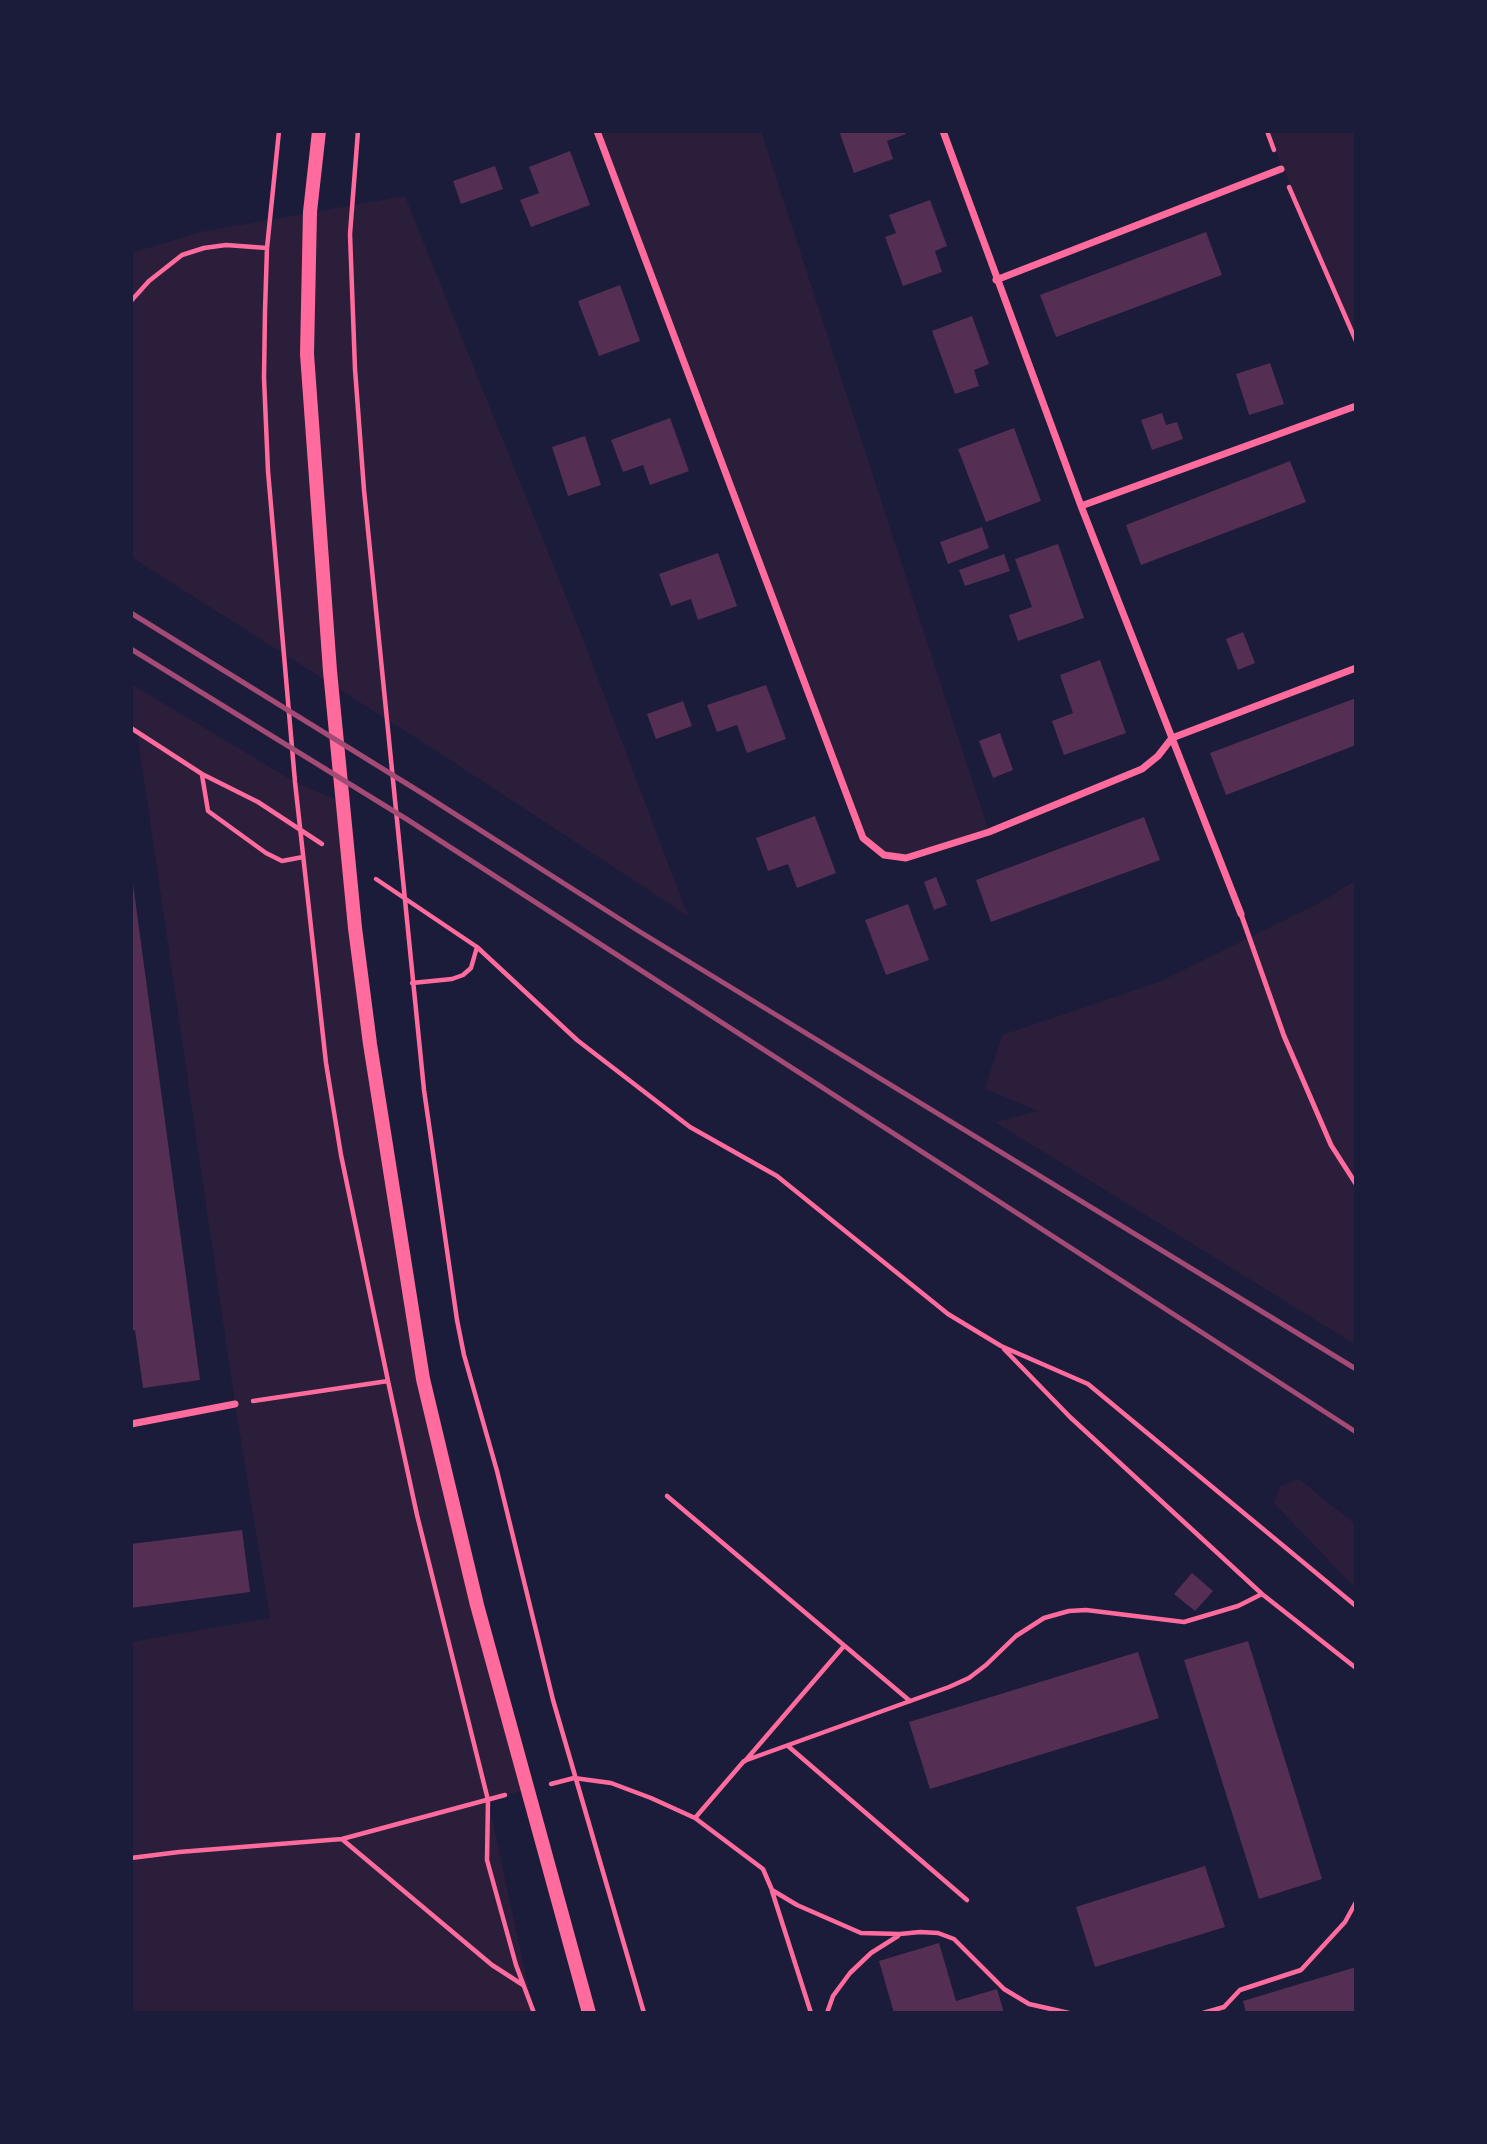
<!DOCTYPE html>
<html>
<head>
<meta charset="utf-8">
<style>
	body { margin:0 }
	#map { position:relative; width:1487px; height:2144px; overflow:hidden; background:#1b1b3a; font-family:"PT Sans",sans-serif }
	canvas { display:block }
	.frame { position:absolute; inset:0; border:133px solid #1b1b3a; pointer-events:none }
</style>
</head>
<body>
<div id="map">
<canvas width="1487" height="2144"></canvas>
<div class="frame"></div>
</div>
<script>
const ctx = document.querySelector('canvas').getContext('2d');
ctx.lineJoin = 'round';
function fill(path, color) {
  ctx.fillStyle = color;
  ctx.fill(path, 'evenodd');
}
function toPath(rows) {
  const path = new Path2D();
  for (const r of rows) {
    path.moveTo(r[0], r[1]);
    for (let i = 2; i < r.length; i += 2) path.lineTo(r[i], r[i + 1]);
  }
  return path;
}
function strokePath(path, color, width, dash) {
  ctx.strokeStyle = color;
  ctx.lineWidth = width;
  ctx.lineCap = dash ? 'butt' : 'round';
  ctx.setLineDash(dash || []);
  ctx.stroke(path);
}
fill(toPath([
	[597,131,761,131,989,832,906,858,884,855,863,838],
	[1267,131,1356,131,1356,338],
	[405,196,585,644,688,916,435,750,131,557,131,253,201,232],
	[131,684,295,782,344,803,411,1306,526,1790,488,1800,534,2013,131,2013,131,1642,270,1618,235,1404,137,732,131,728],
	[1356,880,1356,1345,995,1122,1038,1111,985,1089,1002,1035,1159,982,1323,901],
	[1299,1479,1356,1525,1356,1589,1274,1503,1280,1486]
]), '#2a1e3b');
fill(toPath([
	[839,131,905,131,906,134,887,141,893,159,854,173],
	[570,151,590,205,531,227,520,200,539,193,529,167],
	[495,166,503,189,461,204,453,181],
	[930,200,947,246,935,251,942,272,903,286,885,237,896,233,889,215],
	[1206,232,1222,275,1056,337,1040,295],
	[620,285,640,341,599,356,578,301],
	[972,316,989,364,974,370,979,386,955,394,932,331],
	[1270,363,1284,404,1249,415,1236,374],
	[1162,413,1166,425,1177,422,1183,439,1152,450,1141,420],
	[670,418,689,471,650,485,643,465,623,472,611,440],
	[1014,428,1041,501,986,522,958,449],
	[585,436,601,485,568,496,552,447],
	[1290,461,1306,502,1141,565,1126,525],
	[982,527,989,548,948,564,940,542],
	[1058,544,1084,618,1018,641,1009,615,1032,607,1015,559],
	[718,553,737,606,698,620,691,599,671,606,659,574],
	[1004,554,1010,571,965,586,959,570],
	[1243,632,1255,663,1238,670,1226,639],
	[1100,660,1126,733,1064,755,1052,721,1073,713,1060,675],
	[766,685,786,739,747,753,737,725,717,732,707,705],
	[1356,698,1356,745,1226,795,1210,753],
	[683,701,692,726,656,739,647,714],
	[1000,733,1013,770,993,778,979,741],
	[815,816,836,873,797,888,788,864,768,871,756,838],
	[1144,817,1160,860,991,922,976,880],
	[131,869,200,1380,143,1388,135,1330,131,1331],
	[936,877,947,905,934,910,924,882],
	[908,904,929,960,886,975,865,920],
	[242,1530,250,1592,131,1608,131,1544],
	[1192,1573,1213,1591,1195,1611,1174,1594],
	[1248,1641,1322,1879,1259,1899,1184,1660],
	[1138,1652,1159,1718,930,1789,909,1722],
	[1205,1866,1225,1927,1095,1967,1076,1907],
	[939,1943,956,2001,997,1989,1004,2013,894,2013,879,1961],
	[1356,1967,1356,2013,1246,2013,1243,2001]
]), '#542f53');
strokePath(toPath([
	[279,131,267,248,265,311,264,378,268,471,295,782,326,1063,341,1155,388,1381,417,1515,488,1800,487,1860,516,1965,534,2013],
	[358,131,350,234,355,369,364,490,424,1090,457,1320,464,1355,497,1471,553,1700,644,2013],
	[1267,131,1274,150],
	[1289,187,1356,341],
	[131,301,149,281,182,255,204,248,226,245,267,248],
	[131,728,202,774,258,802,322,844],
	[202,775,208,811,266,853,282,861,303,857],
	[376,879,477,947,577,1040,690,1127,777,1176,948,1314,1001,1346,1088,1384,1356,1606],
	[412,983,452,979,463,975,471,968,477,947],
	[1004,1349,1070,1417,1262,1594,1356,1668],
	[253,1401,388,1381],
	[667,1496,910,1701],
	[788,1746,967,1900],
	[745,1761,844,1646],
	[551,1784,574,1778,611,1783,651,1798,695,1818,763,1869,772,1890,797,1905,861,1933,900,1934,920,1932,938,1933,954,1939,1004,1989,1029,2004,1069,2013],
	[695,1818,744,1761,949,1687,969,1678,986,1665,1016,1636,1044,1618,1069,1611,1086,1610,1184,1622,1238,1606,1262,1594],
	[343,1840,492,1965,523,1985],
	[131,1858,179,1852,342,1839,505,1795],
	[772,1891,811,2013],
	[827,2013,833,1996,850,1973,871,1953,898,1936],
	[1203,2013,1224,2007,1240,1990,1301,1970,1345,1922,1356,1902]
]), '#ff6b9d', 4.5);
strokePath(toPath([
	[1241,914,1284,1036,1331,1145,1356,1184]
]), '#ff6b9d', 5);
strokePath(toPath([
	[597,131,863,838,884,855,906,858,989,832,1142,769,1158,756,1172,738,1356,668],
	[943,131,1081,506,1241,914],
	[996,280,1281,169],
	[1081,506,1356,406],
	[131,1424,235,1404]
]), '#ff6b9d', 7);
strokePath(toPath([
	[319,131,310,212,307,354,330,671,355,928,370,1044,423,1379,477,1605,589,2013]
]), '#ff6b9d', 14);
strokePath(toPath([
	[131,613,425,795,637,930,1356,1369],
	[131,649,408,820,1356,1432]
]), '#a44b75', 5);
</script>
</body>
</html>
